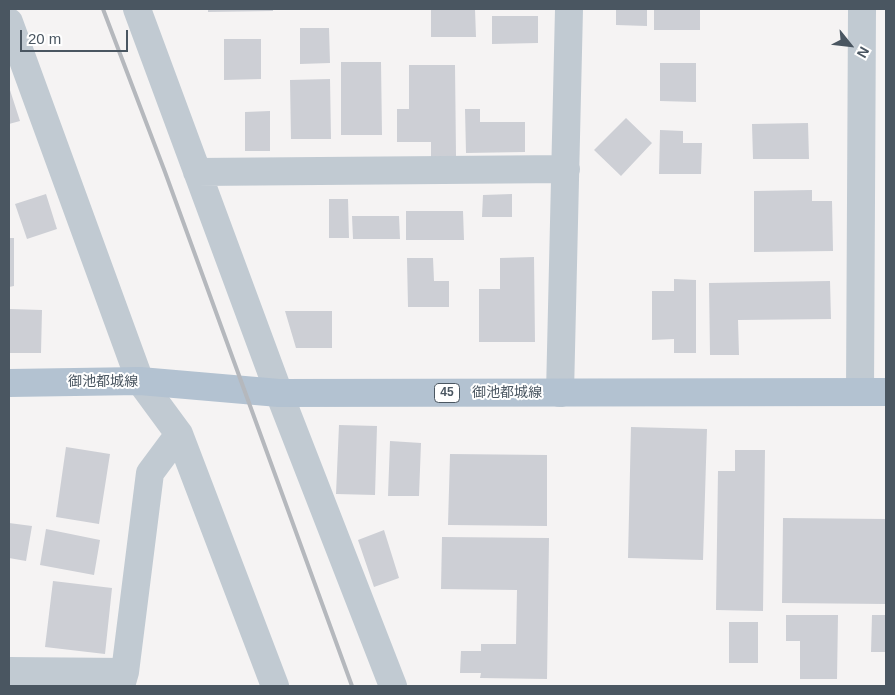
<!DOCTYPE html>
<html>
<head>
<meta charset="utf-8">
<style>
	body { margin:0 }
	#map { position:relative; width:895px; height:695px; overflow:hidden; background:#f5f3f3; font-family:Arial,sans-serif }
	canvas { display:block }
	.frame { position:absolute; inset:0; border:10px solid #4a5661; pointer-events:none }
	.north { position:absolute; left:825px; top:20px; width:50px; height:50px; -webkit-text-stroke:4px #fff; paint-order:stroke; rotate:119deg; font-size:14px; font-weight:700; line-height:20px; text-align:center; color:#4a5661 }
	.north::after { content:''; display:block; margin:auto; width:18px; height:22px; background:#4a5661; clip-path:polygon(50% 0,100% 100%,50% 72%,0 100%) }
	.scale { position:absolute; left:20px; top:30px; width:108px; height:22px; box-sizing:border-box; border:2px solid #4a5661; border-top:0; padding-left:6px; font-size:15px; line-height:18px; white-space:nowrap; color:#4a5661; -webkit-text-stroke:4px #fff; paint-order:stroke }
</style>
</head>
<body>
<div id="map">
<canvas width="895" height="695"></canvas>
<div class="frame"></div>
<div class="north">N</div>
<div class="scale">20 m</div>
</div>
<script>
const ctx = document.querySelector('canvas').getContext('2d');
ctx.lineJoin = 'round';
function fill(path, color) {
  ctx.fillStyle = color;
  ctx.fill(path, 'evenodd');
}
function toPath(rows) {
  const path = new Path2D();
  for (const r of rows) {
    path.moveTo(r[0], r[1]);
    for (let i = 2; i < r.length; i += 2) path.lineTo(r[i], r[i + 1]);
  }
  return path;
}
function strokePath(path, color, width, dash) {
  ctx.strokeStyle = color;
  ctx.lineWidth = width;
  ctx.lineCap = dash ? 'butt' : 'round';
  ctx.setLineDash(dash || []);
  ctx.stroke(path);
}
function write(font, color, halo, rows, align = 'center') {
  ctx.font = font + ' Arial,"Noto Sans JP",sans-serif';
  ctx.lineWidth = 4;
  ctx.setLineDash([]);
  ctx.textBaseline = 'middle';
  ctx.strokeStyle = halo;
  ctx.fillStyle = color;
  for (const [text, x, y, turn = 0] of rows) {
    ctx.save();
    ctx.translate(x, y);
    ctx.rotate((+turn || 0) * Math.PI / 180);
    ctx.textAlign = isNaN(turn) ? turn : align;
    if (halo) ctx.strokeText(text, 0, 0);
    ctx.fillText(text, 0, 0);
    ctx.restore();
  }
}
fill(toPath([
	[208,9,273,9,273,11,208,12],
	[431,9,475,9,476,37,431,37],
	[616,9,647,9,647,26,616,25],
	[654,9,700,9,700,30,654,30],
	[492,16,538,16,538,43,492,44],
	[300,28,329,28,330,63,300,64],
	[224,39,261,39,261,79,224,80],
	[341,62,381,62,382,135,341,135],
	[660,63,696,63,696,102,660,101],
	[409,65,455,65,456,156,431,157,431,142,397,142,397,109,409,109],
	[330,79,331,139,291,139,290,80],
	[9,87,20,121,9,124],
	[465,109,480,109,480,122,525,122,525,152,466,153],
	[270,111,270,151,245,151,245,112],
	[626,118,652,143,621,176,594,150],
	[808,123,809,159,753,159,752,124],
	[660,130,683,131,683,143,702,143,701,174,659,174],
	[812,190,812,201,832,201,833,251,754,252,754,191],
	[46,194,57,229,27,239,15,204],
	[512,194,512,217,482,217,483,195],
	[329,199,348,199,349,238,329,238],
	[406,211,463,211,464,240,406,240],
	[352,216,399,216,400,239,353,239],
	[9,238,14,238,14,286,9,287],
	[534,257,535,342,479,342,479,289,500,289,500,258],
	[407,258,433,258,434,281,449,281,449,307,408,307],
	[674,279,696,280,696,353,674,353,674,339,652,340,652,291,674,291],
	[830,281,831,319,738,320,739,355,710,355,709,283],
	[9,309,42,310,41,353,9,353],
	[285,311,332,311,332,348,296,348],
	[339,425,377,426,375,495,336,494],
	[631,427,707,429,703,560,628,558],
	[390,441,421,443,419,496,388,496],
	[66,447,110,454,99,524,56,517],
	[735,450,765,450,763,611,716,610,718,471,735,471],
	[450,454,547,455,547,526,448,525],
	[783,518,886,519,886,604,782,603],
	[9,523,32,526,26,561,9,558],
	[46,529,100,540,94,575,40,565],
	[384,530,399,578,374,587,358,540],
	[442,537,549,538,547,679,480,678,481,673,460,673,461,651,481,651,481,644,516,644,517,590,441,589],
	[53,581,112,588,105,654,45,647],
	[786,615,838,615,837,679,800,679,800,641,786,641],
	[872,615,886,615,886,652,871,652],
	[729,622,758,622,758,663,729,663]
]), '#cdcfd5');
strokePath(toPath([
	[137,9,279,393,393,686],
	[9,22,140,381,179,434,275,686],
	[197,172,566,169],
	[860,392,862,9],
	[560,393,569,9],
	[9,671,125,672],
	[121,686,125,672,150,473,179,434]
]), '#c1cad2', 28);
strokePath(toPath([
	[9,383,140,381,279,393,886,392]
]), '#b3c2d1', 28);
strokePath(toPath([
	[103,9,165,172,352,686]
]), '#b5b8bd', 4);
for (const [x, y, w] of [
	[447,393,25]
]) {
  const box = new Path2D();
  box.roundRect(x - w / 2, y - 9.5, w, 19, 4);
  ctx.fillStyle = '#fff';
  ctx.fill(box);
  strokePath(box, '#4a5661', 1);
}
write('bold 12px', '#4a5661', null, [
	["45",447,393]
]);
write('14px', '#4a5661', '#fff', [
	["御池都城線",103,382],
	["御池都城線",507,393]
]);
</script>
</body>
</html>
